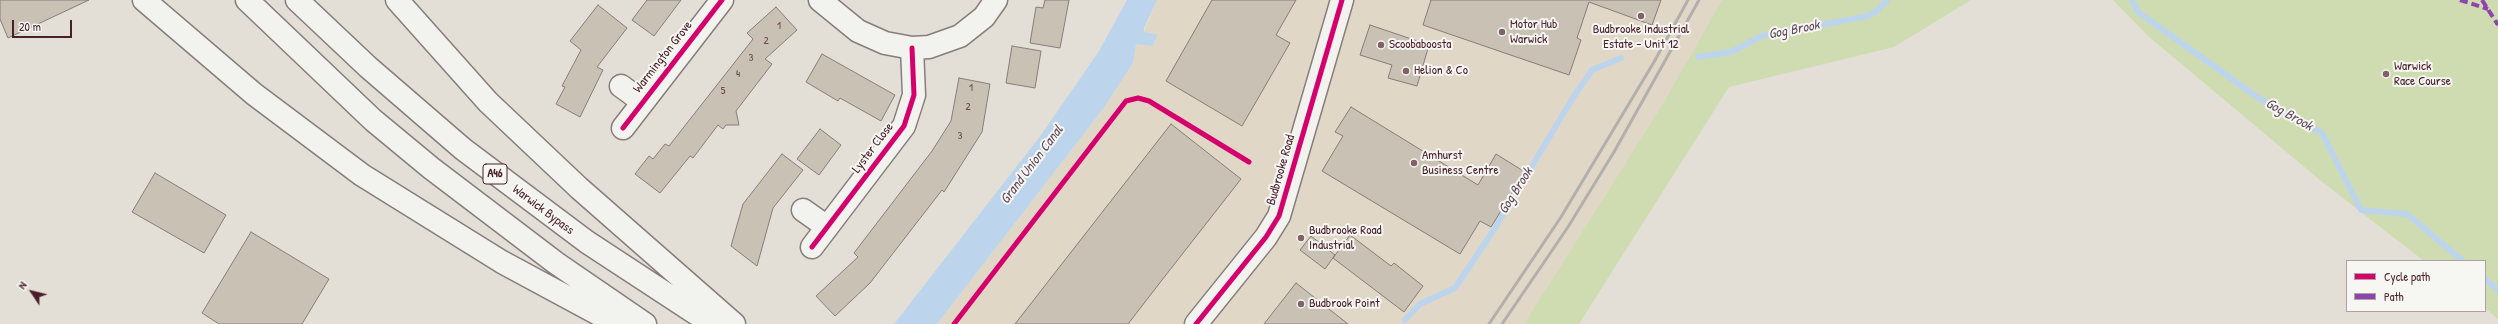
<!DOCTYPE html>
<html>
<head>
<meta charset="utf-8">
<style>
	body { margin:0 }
	#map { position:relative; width:2498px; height:324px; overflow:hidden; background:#e3dfd6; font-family:"Patrick Hand",sans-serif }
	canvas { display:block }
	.legend { position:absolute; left:2346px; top:260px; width:140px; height:52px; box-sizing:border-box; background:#f6f6f2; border:1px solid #b1a0a2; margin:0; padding:5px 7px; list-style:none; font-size:12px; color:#4a1f2b }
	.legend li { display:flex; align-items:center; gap:8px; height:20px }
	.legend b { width:20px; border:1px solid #b1a0a2 }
	.north { position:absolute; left:12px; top:272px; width:40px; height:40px; -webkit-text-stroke:3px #f6f6f2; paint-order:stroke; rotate:305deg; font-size:11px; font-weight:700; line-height:16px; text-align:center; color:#4a1f2b }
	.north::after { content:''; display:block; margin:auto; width:14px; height:18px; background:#4a1f2b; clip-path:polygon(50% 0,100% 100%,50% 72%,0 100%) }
	.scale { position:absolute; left:12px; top:20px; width:60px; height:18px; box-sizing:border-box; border:2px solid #4a1f2b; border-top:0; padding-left:5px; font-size:12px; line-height:14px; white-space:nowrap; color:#4a1f2b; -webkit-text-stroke:3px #f6f6f2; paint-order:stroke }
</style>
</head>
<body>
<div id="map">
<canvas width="2498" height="324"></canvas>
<ul class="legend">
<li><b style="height:5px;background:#d6006c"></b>Cycle path</li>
<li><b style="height:5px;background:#8e44ad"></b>Path</li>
</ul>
<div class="north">N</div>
<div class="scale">20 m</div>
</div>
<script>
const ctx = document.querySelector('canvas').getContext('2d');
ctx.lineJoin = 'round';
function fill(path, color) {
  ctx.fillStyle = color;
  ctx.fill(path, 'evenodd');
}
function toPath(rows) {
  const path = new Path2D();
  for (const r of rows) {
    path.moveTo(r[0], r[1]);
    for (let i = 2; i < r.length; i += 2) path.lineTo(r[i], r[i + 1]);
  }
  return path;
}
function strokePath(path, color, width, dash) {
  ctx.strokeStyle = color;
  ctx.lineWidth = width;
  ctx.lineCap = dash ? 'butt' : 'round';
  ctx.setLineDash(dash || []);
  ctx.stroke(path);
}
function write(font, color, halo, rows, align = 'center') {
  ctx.font = font + ' "Patrick Hand",sans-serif';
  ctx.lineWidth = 4;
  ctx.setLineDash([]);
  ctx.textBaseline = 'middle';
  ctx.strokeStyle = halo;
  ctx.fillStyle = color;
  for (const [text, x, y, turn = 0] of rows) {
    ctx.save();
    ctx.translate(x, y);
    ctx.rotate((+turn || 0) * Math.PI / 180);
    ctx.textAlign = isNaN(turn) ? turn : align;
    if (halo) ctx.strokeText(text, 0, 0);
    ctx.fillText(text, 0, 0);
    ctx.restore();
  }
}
fill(toPath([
	[1157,0,1722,0,1662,105,1524,324,937,324,1103,109,1133,63,1136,43,1144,32]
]), '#e1d7c6');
fill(toPath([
	[1722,0,1971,0,1894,47,1729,87,1579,324,1524,324,1662,105],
	[2113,0,2498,0,2498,319,2485,308,2485,261,2424,261,2321,181,2148,36]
]), '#cfdcb1');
fill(toPath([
	[1127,0,1157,0,1144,28,1144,32,1158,35,1152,46,1136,44,1133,63,1103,109,937,324,894,324,1041,135,1099,51]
]), '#bdd5ec');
strokePath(toPath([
	[2132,0,2138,12,2257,97,2322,133,2361,210,2407,214,2463,261],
	[1698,57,1731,52,1762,36,1868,16,1878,10,1887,0],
	[2485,279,2498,290],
	[1405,320,1420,304,1455,288,1493,231,1574,96,1592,70,1621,58]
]), '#bdd5ec', 6);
const building = toPath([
	[0,0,89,0,8,38,0,19,0,0],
	[647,0,681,0,654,36,632,20,647,0],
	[1045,0,1069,0,1060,48,1030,43,1036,7,1043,8,1045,0],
	[1212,0,1296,0,1276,35,1290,43,1242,126,1166,81,1212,0],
	[1431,0,1661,0,1652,25,1589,2,1577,38,1581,40,1569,75,1423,25,1431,0],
	[598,5,627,28,597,67,603,70,580,117,556,104,565,87,562,86,581,50,570,41,598,5],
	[776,7,797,30,765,59,772,64,736,111,739,125,726,125,723,129,718,125,693,158,690,156,660,193,635,174,649,156,653,159,665,144,669,146,753,39,747,33,776,7],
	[1370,25,1429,45,1417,86,1388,78,1392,65,1360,55,1370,25],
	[1012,46,1041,51,1035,88,1006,83,1012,46],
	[822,54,895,95,881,121,840,98,838,101,806,82,822,54],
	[959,78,990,84,982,132,944,192,942,190,870,283,835,316,816,296,858,257,854,253,932,151,951,121,959,78],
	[1351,107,1478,185,1496,154,1525,172,1491,227,1480,221,1460,254,1322,171,1343,136,1335,132,1351,107],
	[1171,124,1241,179,1162,280,1128,324,1015,324,1171,124],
	[820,129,841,145,819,175,797,159,820,129],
	[782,154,803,170,773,208,757,266,731,246,743,204,782,154],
	[155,173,226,215,204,253,132,212,155,173],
	[251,232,329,279,302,324,219,324,202,313,251,232],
	[1350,235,1391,266,1394,263,1423,286,1404,312,1333,258,1350,235],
	[1311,236,1335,255,1325,269,1300,250,1311,236],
	[1296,283,1348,324,1264,324,1296,283]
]);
fill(building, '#c9c1b4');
strokePath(building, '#877d7b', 1);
const minor = toPath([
	[820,0,858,31,885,43,912,48,929,47,960,36,984,17,996,0],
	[621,86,643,102],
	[623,128,722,0],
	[803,210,827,227],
	[812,247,904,126,914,95,912,48],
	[1196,324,1266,237,1279,216,1342,0]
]);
const highway = toPath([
	[144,0,254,94,362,175,502,262,617,324],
	[247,0,373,120,431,168,556,263,645,324],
	[297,0,368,67,463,149,587,242,712,324],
	[397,0,488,102,579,188,734,324]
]);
strokePath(minor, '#877d7b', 25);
strokePath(highway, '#877d7b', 25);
strokePath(minor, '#f2f2ef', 22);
strokePath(highway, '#f2f2ef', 22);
strokePath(toPath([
	[1489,324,1561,217,1654,62,1688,0],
	[1502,324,1568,227,1614,152,1699,0]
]), '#b3afad', 3);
strokePath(toPath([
	[2460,0,2488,9],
	[2482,0,2498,25]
]), '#8e44ad', 4, [8, 4]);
strokePath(toPath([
	[623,128,722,0],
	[812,247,904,126,914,95,912,48],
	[954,324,1126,101,1138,98,1149,101,1249,162],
	[1196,324,1266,237,1279,216,1342,0]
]), '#d6006c', 5);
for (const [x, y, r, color] of [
	[1641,16,4,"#806267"],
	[1502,32,4,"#806267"],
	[1381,45,4,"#806267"],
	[1406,71,4,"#806267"],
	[2386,74,4,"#806267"],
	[1414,163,4,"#806267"],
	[1301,238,4,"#806267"],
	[1301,304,4,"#806267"]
]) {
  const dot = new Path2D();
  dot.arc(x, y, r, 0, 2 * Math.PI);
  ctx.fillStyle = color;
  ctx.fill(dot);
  strokePath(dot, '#f6f6f2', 1.5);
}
write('11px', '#6a484d', null, [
	["1",779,26],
	["2",766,41],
	["3",751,58],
	["4",738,74],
	["1",971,88],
	["5",723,91],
	["2",968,107],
	["3",960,136]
]);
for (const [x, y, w] of [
	[495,174,24]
]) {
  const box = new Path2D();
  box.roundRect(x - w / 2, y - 10, w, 20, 3);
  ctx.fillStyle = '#f6f6f2';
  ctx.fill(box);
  strokePath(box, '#4a1f2b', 1);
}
write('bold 12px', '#4a1f2b', null, [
	["A46",495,174]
]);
write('13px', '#4a1f2b', '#f6f6f2', [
	["Motor Hub",1510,25],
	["Warwick",1510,40],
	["Budbrooke Industrial",1641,30,"center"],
	["Estate - Unit 12",1641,45,"center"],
	["Scoobaboosta",1389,45],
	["Warwick",2394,67],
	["Race Course",2394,82],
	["Helion & Co",1414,71],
	["Amhurst",1422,156],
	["Business Centre",1422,171],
	["Budbrooke Road",1309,231],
	["Industrial",1309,246],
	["Budbrook Point",1309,304]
], 'left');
write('13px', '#4a1f2b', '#f6f6f2', [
	["Warmington Grove",663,57,-52],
	["Lyster Close",873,148,-53],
	["Budbrooke Road",1281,170,-74],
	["Warwick Bypass",543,210,37]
]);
write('italic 14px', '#634c5e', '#f6f6f2', [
	["Gog Brook",1794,30,-11],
	["Gog Brook",2289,115,29],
	["Grand Union Canal",1032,165,-53],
	["Gog Brook",1516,191,-58]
]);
</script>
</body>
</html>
